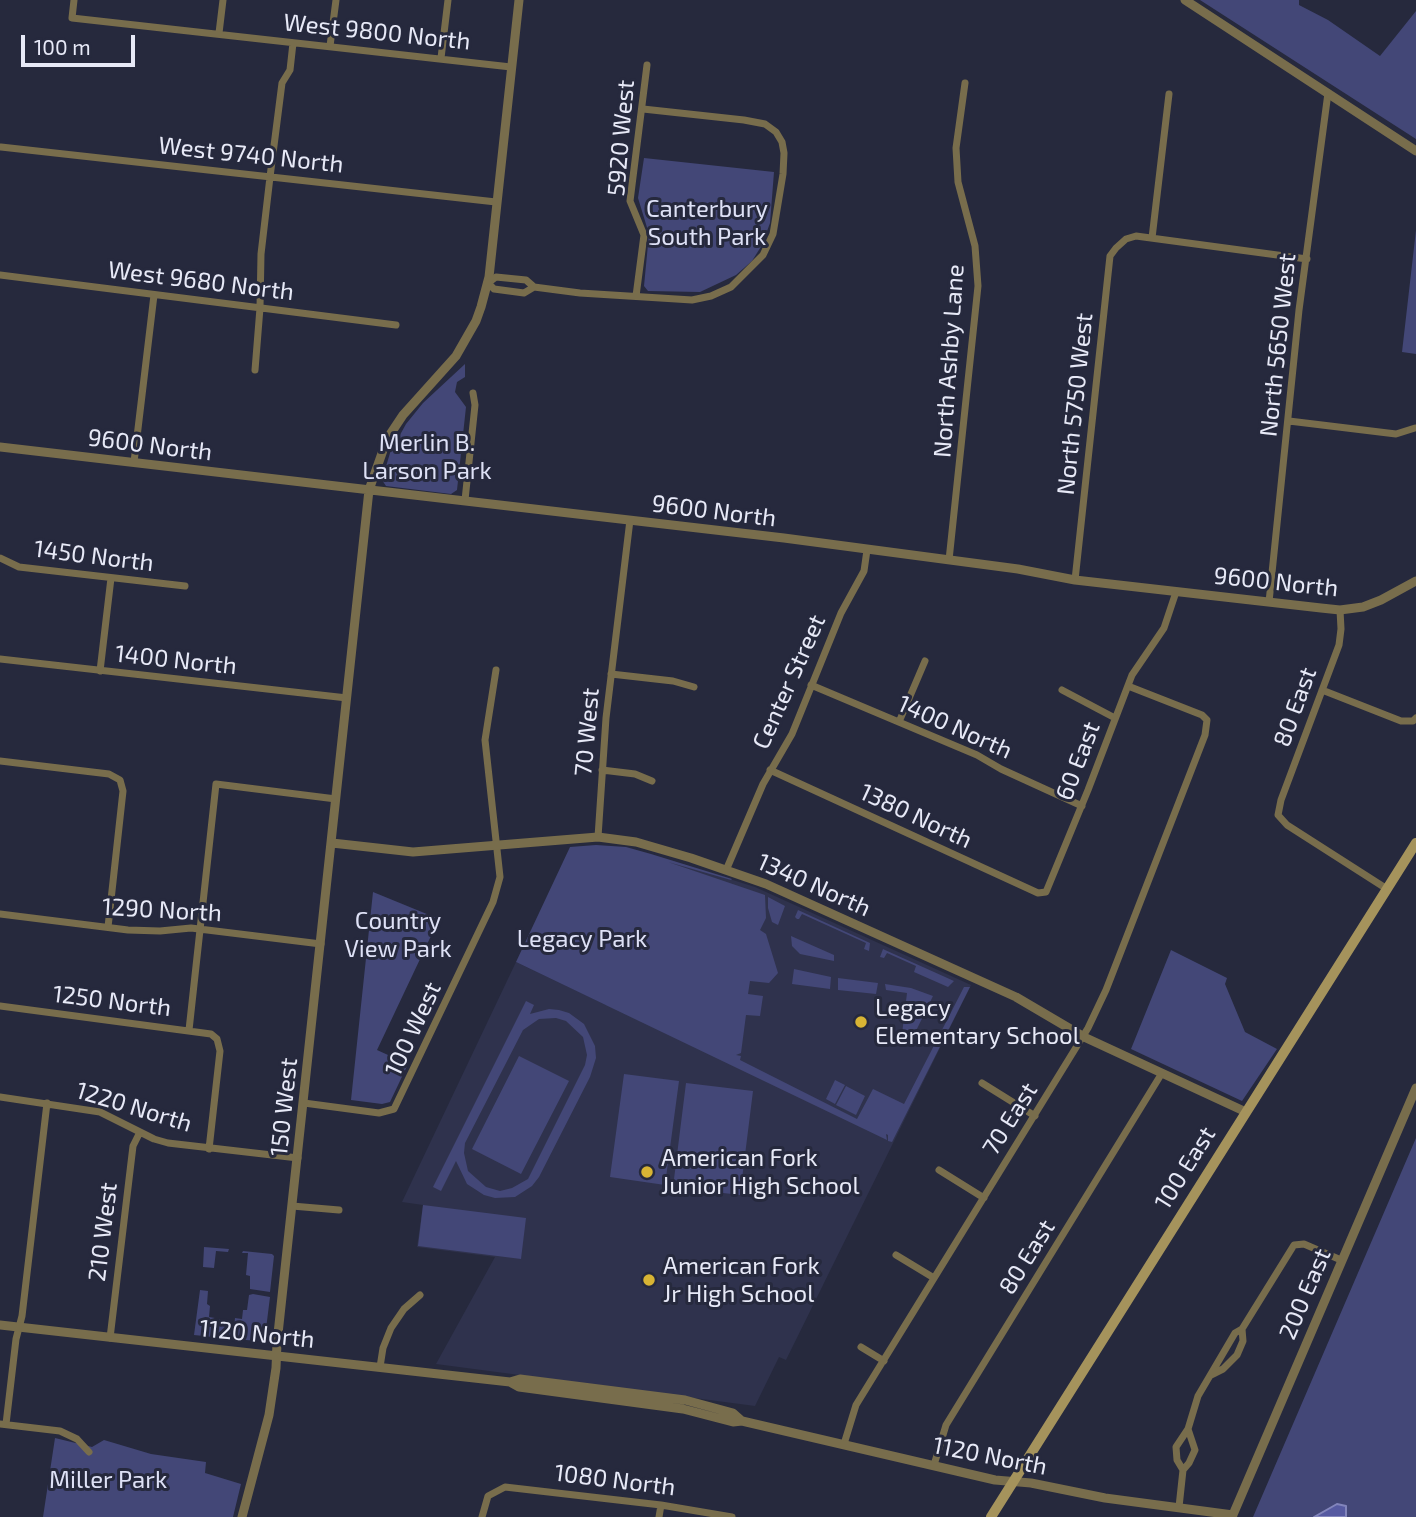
<!DOCTYPE html>
<html>
<head>
<meta charset="utf-8">
<style>
	body { margin:0 }
	#map { position:relative; width:1416px; height:1517px; overflow:hidden; background:#26293d; font-family:"Exo 2",sans-serif }
	canvas { display:block }
	.scale { position:absolute; left:21px; top:35px; width:114px; height:32px; box-sizing:border-box; border:4px solid #e7e9f7; border-top:0; padding-left:9px; font-size:21px; line-height:24px; white-space:nowrap; color:#e7e9f7; -webkit-text-stroke:5px #26293d; paint-order:stroke }
</style>
</head>
<body>
<div id="map">
<canvas width="1416" height="1517"></canvas>
<div class="scale">100 m</div>
</div>
<script>
const ctx = document.querySelector('canvas').getContext('2d');
ctx.lineJoin = 'round';
function fill(path, color) {
  ctx.fillStyle = color;
  ctx.fill(path, 'evenodd');
}
function toPath(rows) {
  const path = new Path2D();
  for (const r of rows) {
    path.moveTo(r[0], r[1]);
    for (let i = 2; i < r.length; i += 2) path.lineTo(r[i], r[i + 1]);
  }
  return path;
}
function strokePath(path, color, width, dash) {
  ctx.strokeStyle = color;
  ctx.lineWidth = width;
  ctx.lineCap = dash ? 'butt' : 'round';
  ctx.setLineDash(dash || []);
  ctx.stroke(path);
}
function write(font, color, halo, rows, align = 'center') {
  ctx.font = font + ' "Exo 2",sans-serif';
  ctx.lineWidth = 6;
  ctx.setLineDash([]);
  ctx.textBaseline = 'middle';
  ctx.strokeStyle = halo;
  ctx.fillStyle = color;
  for (const [text, x, y, turn = 0] of rows) {
    ctx.save();
    ctx.translate(x, y);
    ctx.rotate((+turn || 0) * Math.PI / 180);
    ctx.textAlign = isNaN(turn) ? turn : align;
    if (halo) ctx.strokeText(text, 0, 0);
    ctx.fillText(text, 0, 0);
    ctx.restore();
  }
}
fill(toPath([
	[669,860,755,887,971,985,786,1360,779,1357,755,1406,436,1364,495,1257,417,1247,423,1205,402,1202,516,962,606,1005]
]), '#2f324d');
fill(toPath([
	[1200,0,1299,0,1299,5,1328,20,1380,56,1416,11,1416,139],
	[644,158,774,172,770,223,762,245,752,261,736,275,700,292,648,291,644,286,649,234,638,198],
	[1416,230,1416,354,1402,352],
	[465,364,465,377,457,382,455,392,466,407,457,490,451,494,386,486,382,480,390,453,406,424,423,403],
	[596,845,626,847,651,854,732,879,731,880,668,862,765,895,766,918,760,930,766,934,778,973,769,983,750,981,748,994,763,996,760,1016,746,1015,741,1053,736,1055,741,1056,740,1060,857,1119,873,1089,904,1104,964,987,970,987,892,1142,888,1141,888,1135,886,1134,887,1140,516,962,570,847],
	[373,892,439,919,377,1050,408,1064,390,1102,382,1104,351,1100],
	[768,897,785,906,778,925,772,922,768,908],
	[798,910,870,943,869,951,864,949,866,943,802,914,799,919,797,919,795,917],
	[791,936,834,955,834,961,800,954,792,946],
	[883,949,885,950,954,981,948,987,914,972,916,966,887,953,884,958,880,957],
	[1171,950,1227,978,1225,984,1245,1032,1277,1049,1242,1101,1131,1049],
	[794,969,831,977,830,989,792,984],
	[838,978,878,983,876,994,838,990],
	[885,984,911,988,933,996,914,1035,902,1034,907,993,886,990],
	[526,1001,534,1005,530,1014,549,1009,559,1010,569,1013,584,1024,595,1046,596,1058,590,1077,539,1177,532,1186,515,1197,495,1198,484,1195,467,1184,456,1161,441,1191,433,1187],
	[556,1018,566,1021,583,1037,587,1055,585,1065,528,1179,512,1188,500,1191,486,1187,468,1171,464,1153,465,1143,523,1030,539,1019],
	[519,1056,569,1081,521,1174,472,1149],
	[624,1074,679,1081,665,1185,610,1177],
	[835,1080,845,1085,835,1104,826,1099],
	[686,1083,753,1091,740,1195,673,1187],
	[846,1086,865,1096,856,1115,836,1105],
	[1416,1138,1416,1517,1253,1517],
	[423,1205,526,1218,521,1259,418,1246],
	[204,1247,229,1249,228,1252,216,1251,214,1268,203,1267],
	[243,1251,272,1254,274,1256,270,1292,250,1289,250,1276,246,1275,248,1253,242,1253],
	[200,1290,208,1291,207,1304,210,1306,209,1317,215,1318,213,1337,194,1335],
	[253,1294,270,1297,265,1337,259,1341,233,1339,235,1318,242,1319,243,1310,247,1310,249,1295],
	[217,1319,232,1321,231,1338,215,1337],
	[55,1438,92,1447,104,1440,151,1454,206,1462,205,1473,241,1484,233,1517,43,1517]
]), '#434777');
const water = toPath([
	[1337,1504,1346,1506,1346,1517,1314,1517,1337,1504]
]);
fill(water, '#565aa1');
strokePath(water, '#8285bb', 2);
strokePath(toPath([
	[74,0,72,18,511,67],
	[219,33,223,0],
	[330,46,336,0],
	[441,58,448,0],
	[1,147,496,202],
	[1152,238,1169,94],
	[0,275,396,325],
	[534,287,524,293,494,289,488,283,496,277,526,280,534,287,580,293,692,300,711,296,731,287,763,255,773,234,783,174,784,153,782,142,776,132,765,124,744,120,643,109],
	[636,296,644,235,630,201,647,65],
	[255,370,260,308,261,254,270,177,282,83,290,70,293,43],
	[1289,421,1396,434,1415,428],
	[134,462,154,295],
	[465,500,475,405,473,393],
	[0,558,19,567,185,586],
	[949,560,978,286,975,246,958,182,956,148,965,83],
	[1075,580,1110,256,1116,248,1126,239,1136,236,1307,259],
	[1269,602,1299,310,1328,93],
	[1340,610,1341,629,1339,645,1281,800,1278,815,1287,825,1387,889],
	[0,659,347,698],
	[100,671,111,578],
	[611,674,673,681,694,687],
	[811,685,977,755,1001,769,1082,806],
	[1062,690,1115,718],
	[1322,690,1401,721,1413,721,1416,718],
	[899,722,925,661],
	[0,761,109,774,120,780,123,791,108,927],
	[602,770,635,774,652,781],
	[770,770,1038,893,1046,892,1088,790,1132,675,1164,628,1176,592],
	[598,837,606,718,630,520],
	[727,868,763,784,792,734,841,613,864,571,867,550],
	[0,914,128,930,160,931,191,928,321,944],
	[0,1006,211,1034,217,1039,220,1051,209,1149],
	[189,1030,216,784,336,799],
	[982,1083,1035,1116],
	[0,1097,100,1112,154,1139,168,1143,298,1158],
	[304,1103,379,1113,394,1109,493,902,500,877,485,740,496,670],
	[939,1170,984,1198],
	[292,1206,339,1210],
	[896,1255,934,1278],
	[110,1338,133,1146,140,1132],
	[861,1347,884,1361],
	[380,1367,383,1348,391,1328,404,1309,420,1295],
	[1211,1375,1223,1369,1237,1355,1243,1341,1242,1329],
	[0,1424,60,1431,77,1439,89,1452],
	[6,1424,16,1339,22,1316,47,1103],
	[844,1444,856,1405,1088,1028,1106,990,1205,735,1207,720,1202,715,1128,686],
	[934,1465,946,1425,1162,1073],
	[1183,1470,1189,1463,1195,1450,1188,1429],
	[1179,1507,1183,1470,1177,1460,1176,1447,1188,1429,1198,1396,1235,1333,1242,1329,1294,1245,1304,1244,1341,1260],
	[482,1517,488,1496,505,1487,661,1505,732,1517],
	[659,1517,661,1505]
]), '#786d4c', 7);
strokePath(toPath([
	[1185,0,1416,151],
	[0,447,784,538,1018,569,1075,580,1321,608,1340,610,1363,607,1381,600,1416,581],
	[332,843,413,852,598,837,636,842,691,858,766,884,1016,997,1084,1037,1246,1112],
	[0,1325,510,1382,519,1387,683,1409,733,1422,742,1421,995,1480,1031,1483,1105,1498,1233,1515],
	[510,1382,520,1379,685,1400,733,1413,742,1421],
	[242,1517,269,1415,276,1368,277,1343,369,490,387,439,403,415,456,356,476,321,481,307,489,277,519,0],
	[1232,1517,1416,1088]
]), '#786d4c', 9);
strokePath(toPath([
	[991,1517,1416,843]
]), '#a5935c', 10);
for (const [x, y, r, color] of [
	[861,1022,7,"#d8b434"],
	[647,1172,7,"#d8b434"],
	[649,1280,7,"#d8b434"]
]) {
  const dot = new Path2D();
  dot.arc(x, y, r, 0, 2 * Math.PI);
  ctx.fillStyle = color;
  ctx.fill(dot);
  strokePath(dot, '#26293d', 2.5);
}
write('24px', '#e7e9f7', '#26293d', [
	["West 9800 North",377,32,6],
	["5920 West",621,138,-85],
	["West 9740 North",251,155,6],
	["West 9680 North",201,281,7],
	["North 5650 West",1278,345,-84],
	["North Ashby Lane",949,361,-86],
	["North 5750 West",1075,404,-84],
	["9600 North",150,445,7],
	["9600 North",714,511,7],
	["1450 North",94,556,7],
	["9600 North",1276,582,6],
	["1400 North",176,660,6],
	["Center Street",789,682,-66],
	["80 East",1295,707,-70],
	["1400 North",955,727,24],
	["70 West",587,732,-85],
	["60 East",1078,761,-69],
	["1380 North",916,816,25],
	["1340 North",814,885,24],
	["1290 North",162,910,3],
	["1250 North",112,1001,7],
	["100 West",413,1029,-65],
	["1220 North",134,1107,17],
	["150 West",284,1107,-84],
	["70 East",1010,1119,-58],
	["100 East",1185,1168,-58],
	["210 West",103,1232,-83],
	["80 East",1027,1257,-58],
	["200 East",1305,1294,-67],
	["1120 North",257,1334,6],
	["1120 North",990,1456,11],
	["1080 North",615,1480,7]
]);
write('24px', '#dee1f6', '#26293d', [
	["Canterbury",707,209],
	["South Park",707,237],
	["Merlin B.",427,443],
	["Larson Park",427,471],
	["Country",398,921],
	["View Park",398,949],
	["Legacy Park",582,939],
	["Miller Park",108,1480]
]);
write('24px', '#e7e9f7', '#26293d', [
	["Legacy",875,1008],
	["Elementary School",875,1036],
	["American Fork",661,1158],
	["Junior High School",661,1186],
	["American Fork",663,1266],
	["Jr High School",663,1294]
], 'left');
</script>
</body>
</html>
